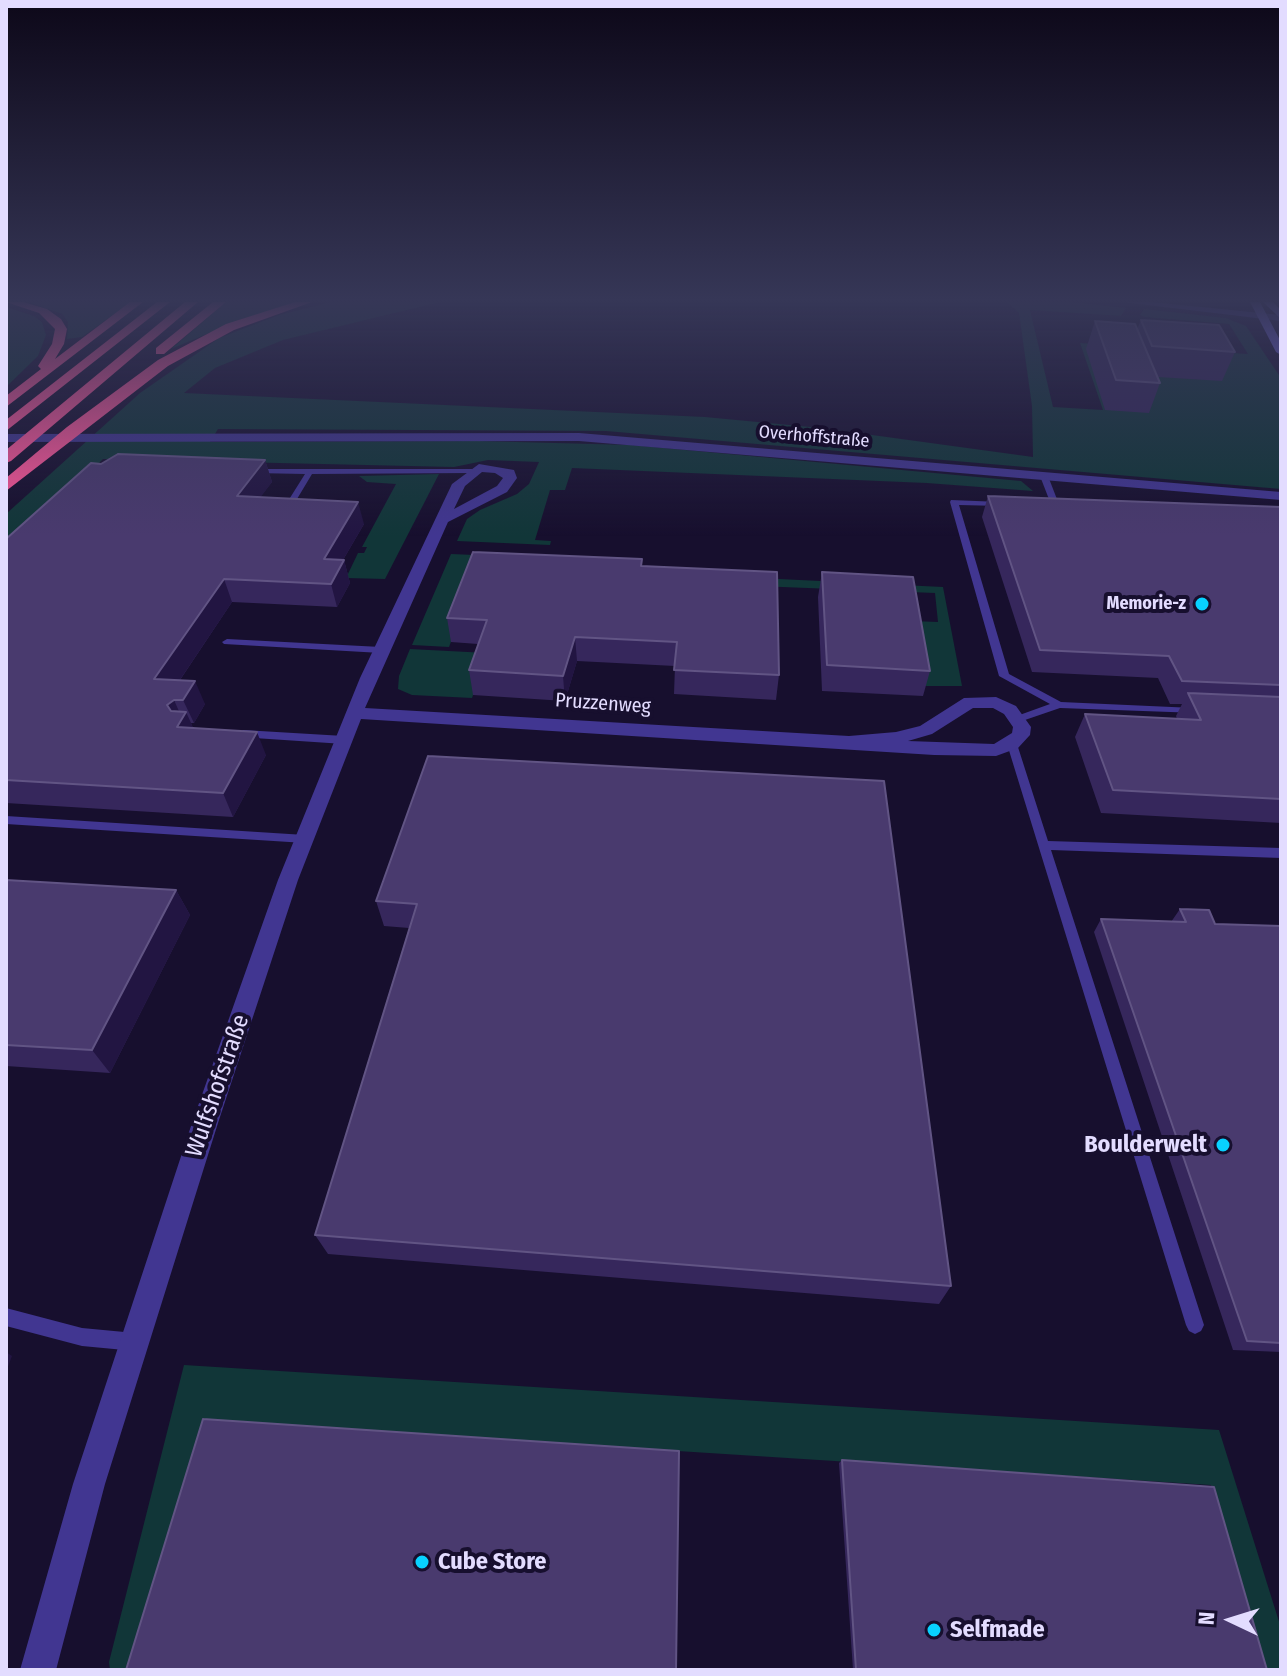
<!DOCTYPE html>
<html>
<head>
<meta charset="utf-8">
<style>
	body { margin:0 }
	#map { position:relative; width:1287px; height:1676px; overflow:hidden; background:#170f2e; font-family:"Fira Sans Condensed",sans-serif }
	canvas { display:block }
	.frame { position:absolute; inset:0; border:8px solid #e3dcff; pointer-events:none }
	.north { position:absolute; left:1191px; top:1580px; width:80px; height:80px; -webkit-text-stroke:6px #170f2e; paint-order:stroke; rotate:274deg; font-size:22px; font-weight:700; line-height:32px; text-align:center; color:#e3dcff }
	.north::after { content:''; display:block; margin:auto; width:28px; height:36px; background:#e3dcff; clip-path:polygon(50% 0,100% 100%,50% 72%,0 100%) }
</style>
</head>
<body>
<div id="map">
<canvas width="1287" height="1676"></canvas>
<div class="frame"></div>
<div class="north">N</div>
</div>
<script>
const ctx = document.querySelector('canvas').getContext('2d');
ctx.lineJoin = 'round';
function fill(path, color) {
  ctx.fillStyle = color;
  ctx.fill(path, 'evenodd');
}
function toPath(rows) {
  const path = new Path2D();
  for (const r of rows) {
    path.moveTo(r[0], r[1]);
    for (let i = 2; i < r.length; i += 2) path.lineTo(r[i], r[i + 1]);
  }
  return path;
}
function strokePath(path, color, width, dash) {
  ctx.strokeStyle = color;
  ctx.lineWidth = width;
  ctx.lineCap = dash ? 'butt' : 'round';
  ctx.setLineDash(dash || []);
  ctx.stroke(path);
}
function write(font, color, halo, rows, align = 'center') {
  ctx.font = font + ' "Fira Sans Condensed",sans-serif';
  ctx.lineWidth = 8;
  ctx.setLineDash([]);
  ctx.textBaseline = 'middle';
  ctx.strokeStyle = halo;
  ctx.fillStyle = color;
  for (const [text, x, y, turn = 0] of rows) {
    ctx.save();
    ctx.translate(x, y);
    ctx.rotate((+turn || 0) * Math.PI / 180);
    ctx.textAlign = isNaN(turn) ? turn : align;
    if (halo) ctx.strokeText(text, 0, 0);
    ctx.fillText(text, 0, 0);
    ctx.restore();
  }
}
fill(toPath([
	[29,302,131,302,82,337,67,339,68,322,62,314],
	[226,302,299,302,245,318,171,349],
	[331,302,440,302,283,340,215,368,184,393,705,417,821,428,1033,457,1032,406,1019,313,1007,302,1071,302,1126,308,1121,316,1030,310,1053,407,1103,410,1080,343,1248,354,1229,324,1144,317,1140,315,1144,309,1226,318,1246,326,1281,378,1281,489,606,431,218,429,210,442,479,441,631,445,1021,481,1033,491,927,483,572,468,565,490,550,490,535,540,551,541,550,545,457,541,467,519,480,510,517,494,529,484,539,462,488,460,454,467,103,459,6,557,6,514,140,393,219,338,279,315],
	[6,307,34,316,42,322,46,335,38,356,6,387],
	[439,474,385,579,346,578,358,553,364,553,367,547,362,547,396,484,367,482,359,476],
	[451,554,475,555,472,564,943,587,962,686,923,686,911,621,938,622,935,593,476,575,449,647,412,645],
	[410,649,487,653,472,698,412,695,398,689,399,676],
	[184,1365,1219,1430,1281,1628,1281,1670,1265,1670,1211,1485,207,1421,132,1670,110,1670,109,1662]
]), '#113638');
fill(toPath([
	[251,469,472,469,476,471,472,473,312,474,291,509,287,511,283,509,305,474,254,473,250,471,251,469],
	[1041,474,1048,476,1060,507,1059,509,1052,507,1040,476,1041,474],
	[951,500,1001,502,1005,504,1001,506,959,505,1009,674,1061,702,1194,708,1199,711,1198,713,1060,708,1022,721,1014,721,1013,719,1014,717,1050,704,999,676,950,502,951,500],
	[227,639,381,647,386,650,381,653,224,644,222,642,227,639],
	[243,730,344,736,349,740,344,744,239,737,238,734,243,730],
	[1012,740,1017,744,1048,841,1281,848,1281,858,1051,850,1204,1325,1201,1331,1195,1334,1189,1331,1186,1325,1007,744,1012,740],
	[6,816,305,835,311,839,305,843,6,824,6,816],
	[6,1308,82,1328,135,1333,141,1336,144,1342,141,1348,135,1351,82,1346,6,1326,6,1308]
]), '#413691');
fill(toPath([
	[1122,302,1152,302,1281,315,1281,321,1122,302],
	[579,433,1281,492,1281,500,579,441,6,442,6,434,579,433],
	[479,464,514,470,517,478,507,492,448,522,365,708,849,736,896,732,920,726,964,698,996,697,1016,706,1031,727,1030,735,1018,748,996,756,934,755,361,719,298,880,218,1123,105,1484,56,1670,20,1670,73,1484,192,1123,278,880,360,678,452,484,479,464],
	[482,472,495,473,503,478,497,486,454,509,465,486,482,472],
	[973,708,993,708,1004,714,1013,727,1012,733,994,744,908,741,932,734,973,708]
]), '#413691');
fill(toPath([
	[1250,302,1260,302,1281,342,1281,355,1276,352,1250,302],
	[1263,302,1273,302,1281,310,1281,319,1263,302]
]), '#8273ff');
fill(toPath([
	[6,302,23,302,47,309,61,319,67,329,64,344,55,359,130,302,143,302,6,407,6,396,41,369,38,366,52,344,55,329,39,313,6,302],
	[157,302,170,302,6,431,6,420,157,302],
	[185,302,198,302,11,461,6,463,6,450,185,302],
	[213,302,226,302,164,354,156,354,156,348,213,302],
	[295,302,312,302,234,330,168,366,6,491,6,478,67,427,158,360,226,324,295,302]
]), '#ff5799');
fill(toPath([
	[1141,320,1235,352,1222,381,1158,377,1160,383,1149,413,1105,410,1086,349,1095,321,1137,329],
	[265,460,272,482,260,497,364,524,343,560,344,560,350,583,337,607,232,602,180,680,205,704,194,723,191,723,193,728,266,755,233,817,6,803,6,539],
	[988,496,1281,507,1281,823,1101,813,1075,737,1085,714,1177,719,1176,716,1182,704,1170,704,1158,678,1032,672,982,517],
	[642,559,642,566,779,675,776,700,674,694,675,666,577,661,565,701,473,695,469,670,478,644,451,642,447,618],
	[822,572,930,671,923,696,822,691,818,597],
	[428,756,951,1286,939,1304,328,1254,315,1235,409,928,384,926,376,901],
	[6,880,176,890,190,915,110,1073,6,1066],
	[1180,909,1215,924,1281,926,1281,1352,1233,1350,1094,932,1101,919,1171,922],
	[842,1460,1267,1670,853,1670,839,1463]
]), '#36275c');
fill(toPath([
	[265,460,272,482,245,518,237,496],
	[358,502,364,524,330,582,324,559],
	[344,560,350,583,337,607,331,584],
	[224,579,232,602,165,702,154,679],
	[575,637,577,661,565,701,563,676],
	[195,681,205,704,194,723,183,700],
	[174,700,182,718,186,712,197,736,188,751,167,705],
	[257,732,266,755,233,817,223,793],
	[176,890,190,915,110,1073,92,1050],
	[6,1352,12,1356,6,1372]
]), '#221542');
const building = toPath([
	[1141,320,1219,325,1235,352,1152,346,1141,320],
	[1095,321,1135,324,1160,383,1116,380,1095,321],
	[118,454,265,460,237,496,358,502,324,559,344,560,331,584,224,579,154,679,195,681,183,700,174,700,167,705,171,711,186,712,177,727,257,732,223,793,6,780,6,539,91,463,101,464,118,454],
	[988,496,1281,507,1281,685,1182,681,1169,656,1040,650,988,496],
	[473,552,642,559,641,566,777,572,779,675,674,670,677,642,575,637,563,676,469,670,487,620,447,618,473,552],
	[822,572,913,577,930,671,827,665,822,572],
	[1188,693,1281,697,1281,799,1113,790,1085,714,1201,720,1188,693],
	[428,756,884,781,951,1286,315,1235,417,904,376,901,428,756],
	[6,880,176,890,92,1050,6,1045,6,880],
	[1180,909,1209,910,1215,924,1281,926,1281,1343,1247,1341,1101,919,1186,922,1180,909],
	[203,1419,679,1451,676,1670,126,1670,203,1419],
	[842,1460,1214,1487,1267,1670,856,1670,842,1460]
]);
fill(building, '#493a6e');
strokePath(building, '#615484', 2);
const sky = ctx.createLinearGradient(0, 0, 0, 536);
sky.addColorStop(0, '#0d0819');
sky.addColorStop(0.56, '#363757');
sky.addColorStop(1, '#36375700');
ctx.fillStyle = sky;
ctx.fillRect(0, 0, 1287, 536);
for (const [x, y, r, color] of [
	[1202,604,8,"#08d1ff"],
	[1223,1145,8,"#08d1ff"],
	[422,1562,8,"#08d1ff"],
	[934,1630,8,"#08d1ff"]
]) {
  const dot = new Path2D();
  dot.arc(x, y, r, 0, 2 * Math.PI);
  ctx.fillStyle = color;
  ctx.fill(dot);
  strokePath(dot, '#170f2e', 3);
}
write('18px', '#e3dcff', '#170f2e', [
	["Overhoffstraße",814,437,5]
]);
write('bold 18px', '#e3dcff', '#170f2e', [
	["Memorie-z",1186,604]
], 'right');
write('20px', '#e3dcff', '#170f2e', [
	["Pruzzenweg",603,704,4]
]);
write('24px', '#e3dcff', '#170f2e', [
	["Wulfshofstraße",218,1086,-71]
]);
write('bold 24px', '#e3dcff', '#170f2e', [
	["Boulderwelt",1207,1145,"right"],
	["Cube Store",438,1562],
	["Selfmade",950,1630]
], 'left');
</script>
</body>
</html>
